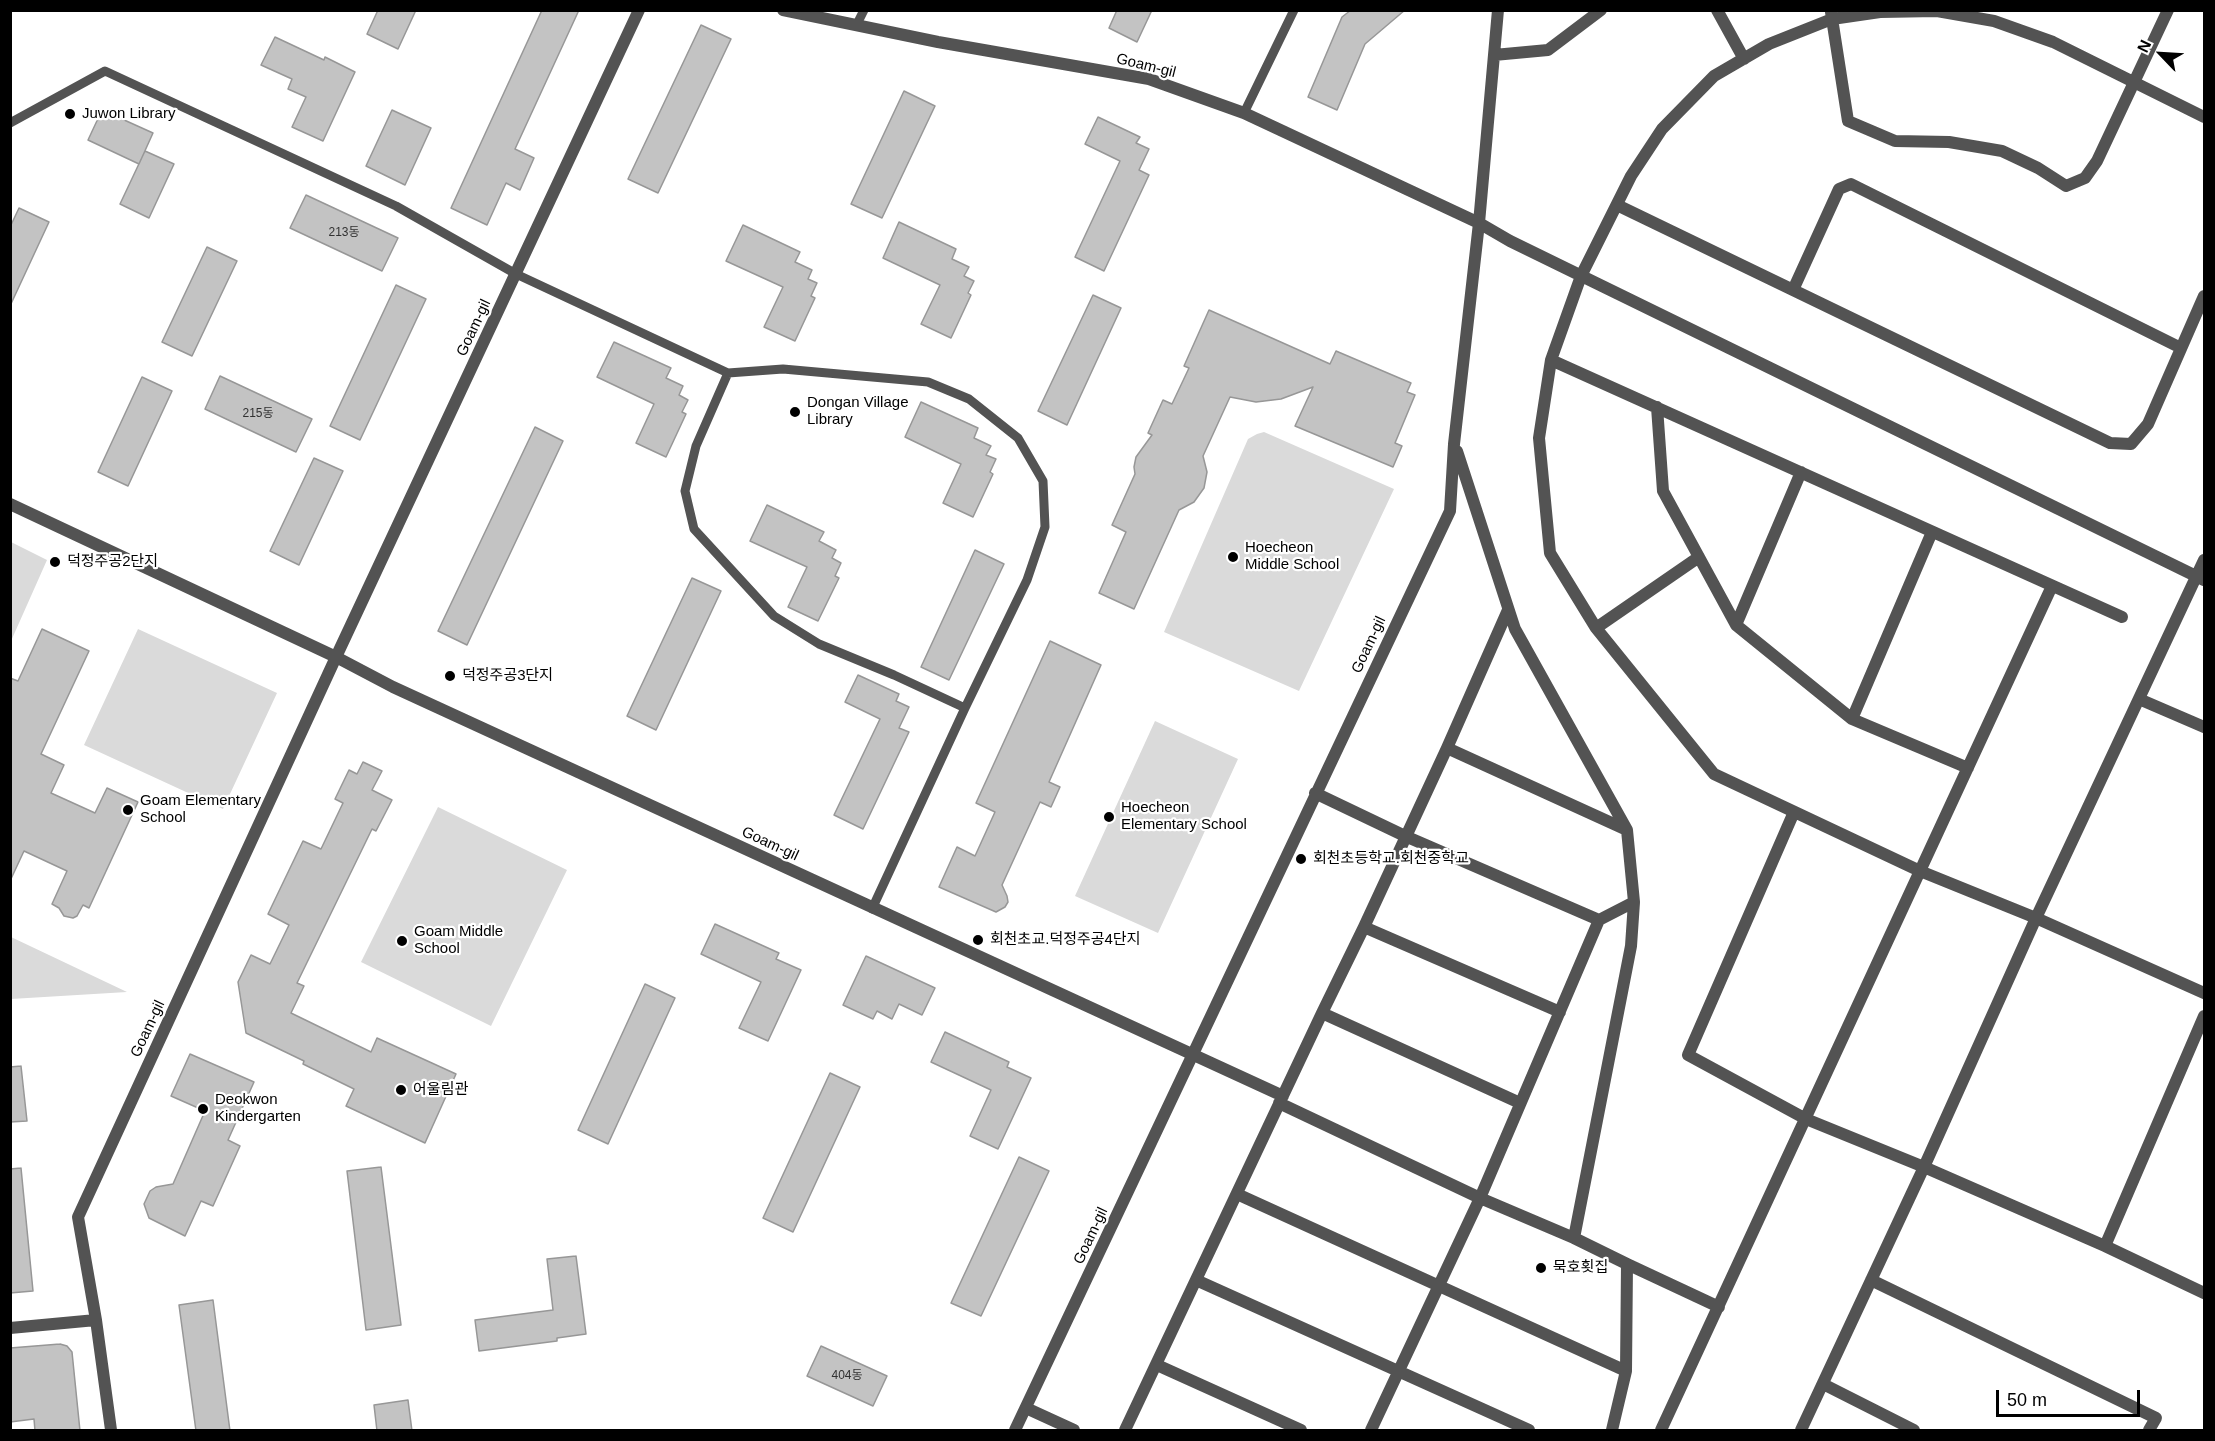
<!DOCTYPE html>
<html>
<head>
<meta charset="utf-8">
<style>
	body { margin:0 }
	#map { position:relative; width:2215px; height:1441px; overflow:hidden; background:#fff; font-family:Helvetica,sans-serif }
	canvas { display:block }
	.frame { position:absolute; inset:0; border:12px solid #000; pointer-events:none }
	.north { position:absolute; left:2131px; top:24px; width:60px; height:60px; -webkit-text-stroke:4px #fff; paint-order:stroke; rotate:295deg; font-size:16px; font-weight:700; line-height:24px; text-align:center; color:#000 }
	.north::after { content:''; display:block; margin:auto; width:21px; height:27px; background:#000; clip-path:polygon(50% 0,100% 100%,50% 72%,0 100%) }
	.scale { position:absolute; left:1996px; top:1390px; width:144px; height:27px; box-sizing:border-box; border:3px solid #000; border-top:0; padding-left:8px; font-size:18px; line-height:21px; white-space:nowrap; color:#000; -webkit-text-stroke:4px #fff; paint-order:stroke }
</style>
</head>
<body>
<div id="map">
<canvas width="2215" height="1441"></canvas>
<div class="frame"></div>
<div class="north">N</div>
<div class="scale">50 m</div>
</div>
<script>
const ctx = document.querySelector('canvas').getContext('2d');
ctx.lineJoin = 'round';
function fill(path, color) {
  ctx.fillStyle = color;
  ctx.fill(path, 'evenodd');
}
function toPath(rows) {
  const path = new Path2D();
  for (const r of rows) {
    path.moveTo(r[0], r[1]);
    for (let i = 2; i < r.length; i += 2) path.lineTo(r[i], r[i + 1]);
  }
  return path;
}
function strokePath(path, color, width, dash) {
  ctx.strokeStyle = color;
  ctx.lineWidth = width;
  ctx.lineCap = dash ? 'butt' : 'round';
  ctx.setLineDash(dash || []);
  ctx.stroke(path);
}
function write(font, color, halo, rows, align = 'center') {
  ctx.font = font + ' Helvetica,"Noto Sans KR",sans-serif';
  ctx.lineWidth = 4.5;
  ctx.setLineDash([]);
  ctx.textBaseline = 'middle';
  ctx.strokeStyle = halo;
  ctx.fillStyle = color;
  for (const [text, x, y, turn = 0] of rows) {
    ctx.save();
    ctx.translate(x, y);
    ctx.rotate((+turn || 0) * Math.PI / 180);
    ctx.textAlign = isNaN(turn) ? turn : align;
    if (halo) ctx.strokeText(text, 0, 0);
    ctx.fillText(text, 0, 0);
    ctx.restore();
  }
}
fill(toPath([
	[1264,432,1394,489,1299,691,1164,632,1248,439,1257,434],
	[11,542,47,560,11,641],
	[138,629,277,693,223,809,84,745],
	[1155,721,1238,759,1158,933,1075,896],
	[438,807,567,870,491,1026,361,962],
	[11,937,127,992,11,999]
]), '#dadada');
const building = toPath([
	[378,10,416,10,398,49,367,34,378,10],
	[542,10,579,10,515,149,534,158,520,190,506,183,487,225,451,208,542,10],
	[1117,10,1152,10,1137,42,1109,28,1117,10],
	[1351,10,1405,10,1365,44,1337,110,1308,97,1342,17,1351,10],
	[701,25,731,39,658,193,628,179,701,25],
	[275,37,324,60,325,57,355,72,323,141,292,127,306,97,288,89,292,79,261,65,275,37],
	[904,91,935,106,882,218,851,204,904,91],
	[102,110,153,133,139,164,88,140,102,110],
	[392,110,431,128,405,185,366,166,392,110],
	[1098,117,1140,137,1136,143,1149,149,1139,170,1149,175,1104,271,1075,257,1120,161,1085,144,1098,117],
	[145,151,174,164,149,218,120,204,145,151],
	[306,195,398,238,382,271,290,228,306,195],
	[19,208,49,222,10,306,10,227,19,208],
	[899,222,956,249,952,259,969,267,964,276,974,281,968,293,971,295,951,338,921,324,940,285,883,258,899,222],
	[743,225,800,252,795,262,812,270,808,279,817,283,811,296,815,298,795,341,764,327,783,287,726,261,743,225],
	[207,247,237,261,192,356,162,342,207,247],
	[396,285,426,299,360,440,330,426,396,285],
	[1093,295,1121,308,1067,425,1038,411,1093,295],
	[1209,310,1330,364,1336,351,1411,383,1407,392,1415,395,1395,443,1402,446,1393,467,1295,426,1313,387,1281,399,1256,402,1230,397,1203,456,1207,472,1204,488,1194,502,1179,510,1134,609,1099,593,1126,532,1112,525,1135,474,1134,467,1136,457,1152,435,1148,433,1163,400,1172,404,1189,368,1184,366,1209,310],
	[614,342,671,368,666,378,683,386,679,395,688,400,682,412,686,414,666,457,636,443,654,404,597,377,614,342],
	[220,376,312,419,296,452,205,409,220,376],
	[142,377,172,391,128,486,98,472,142,377],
	[921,402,978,428,974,438,991,446,986,455,996,459,990,472,993,474,973,517,943,503,961,464,905,437,921,402],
	[535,427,563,441,467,645,438,631,535,427],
	[314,458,343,471,299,565,270,551,314,458],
	[767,505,824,532,819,541,836,550,832,558,841,563,835,576,839,578,818,621,788,607,807,567,750,541,767,505],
	[975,550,1004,564,949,680,921,667,975,550],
	[692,578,721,591,656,730,627,716,692,578],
	[42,629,89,651,41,754,64,765,51,793,95,813,107,788,138,802,89,908,83,905,77,916,73,918,64,916,59,908,52,904,67,871,24,851,10,881,10,678,18,681,42,629],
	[1050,641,1101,665,1049,782,1060,787,1051,807,1040,802,1002,885,1007,896,1008,902,1005,907,996,912,939,887,957,847,975,856,995,812,976,803,1050,641],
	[858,675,899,694,896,701,909,707,899,728,909,732,863,829,834,815,880,719,845,702,858,675],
	[363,762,382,771,372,790,392,800,376,831,372,829,297,983,304,986,291,1013,371,1052,377,1038,456,1074,425,1143,346,1106,354,1089,303,1064,304,1061,246,1033,238,982,251,955,270,964,289,925,268,914,303,841,321,849,343,803,335,799,349,770,357,774,363,762],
	[715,924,779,953,776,959,801,970,768,1041,739,1028,761,982,701,954,715,924],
	[866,956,935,988,922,1015,899,1004,892,1019,877,1011,873,1019,843,1005,866,956],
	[645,984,675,998,608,1144,578,1130,645,984],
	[945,1032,1009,1062,1007,1067,1031,1078,998,1149,970,1136,991,1090,931,1062,945,1032],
	[190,1054,254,1082,228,1140,240,1146,213,1206,201,1201,185,1236,149,1218,144,1204,150,1191,156,1187,173,1184,205,1111,171,1096,190,1054],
	[21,1066,27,1121,10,1122,10,1067,21,1066],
	[830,1073,860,1087,793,1232,763,1218,830,1073],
	[1019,1157,1049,1171,981,1316,951,1303,1019,1157],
	[381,1167,401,1325,366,1330,347,1171,381,1167],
	[21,1168,33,1291,10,1293,10,1169,21,1168],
	[576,1256,586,1334,557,1338,557,1341,479,1351,475,1320,553,1310,547,1259,576,1256],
	[213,1300,230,1431,196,1431,179,1305,213,1300],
	[60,1344,67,1346,72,1352,80,1431,35,1431,34,1419,10,1422,10,1348,60,1344],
	[821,1346,887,1376,873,1406,807,1376,821,1346],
	[408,1400,412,1431,377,1431,374,1405,408,1400]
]);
fill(building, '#c3c3c3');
strokePath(building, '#979797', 1.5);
strokePath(toPath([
	[856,26,864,10],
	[1244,113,1294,10],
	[10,123,105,71,396,206,516,274,728,373,783,369,928,382,969,399,1018,438,1043,481,1045,527,1027,580,965,708,872,909],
	[728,373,696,446,685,491,694,529,774,616,819,644,894,675,965,708]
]), '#535353', 9);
strokePath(toPath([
	[783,10,938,42,1149,79,1244,113,1479,223,1454,444,1450,511,1015,1430],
	[1498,10,1479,223,1510,241,2204,580],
	[1717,10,1744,59],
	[1831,12,1848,121,1895,141,1949,142,2002,151,2038,168,2066,186,2085,178,2097,161,2168,10],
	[1494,55,1548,50,1601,10],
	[2204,117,2053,42,1994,21,1937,11,1880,12,1832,19,1769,44,1714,76,1662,129,1631,176,1581,276,1551,360,1539,438,1550,553,1596,628,1714,774,1920,871,2036,918,2204,993],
	[1617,205,2110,443,2131,444,2148,424,2204,296],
	[1793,290,1839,189,1851,184,2181,348],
	[1551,360,2122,617],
	[1657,407,1663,491,1736,625,1852,719,1968,768],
	[1457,451,1515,629,1627,830,1634,902,1599,920,1480,1198,1574,1238],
	[10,504,336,657,393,687,1283,1096],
	[2204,560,2036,918,1924,1167,2105,1246,2204,1293],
	[1736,625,1801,472],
	[1596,628,1699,557],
	[2139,699,2204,727],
	[1852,719,1932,532],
	[1447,748,1627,830],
	[1315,793,1405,836,1599,920],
	[1794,812,1688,1055,1806,1119,1924,1167,1801,1430],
	[1364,927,1560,1012],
	[1322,1013,1520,1103],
	[1279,1103,1480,1198,1371,1430],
	[1237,1194,1626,1371],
	[2105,1246,2204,1016],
	[1627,1264,1719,1307],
	[1196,1280,1529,1430],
	[1871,1280,2156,1418,2149,1430],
	[10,1328,96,1320],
	[1157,1365,1301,1430],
	[1823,1384,1914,1430],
	[1026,1408,1074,1430],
	[111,1430,96,1320,78,1217,336,657,639,10],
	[1125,1430,1322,1013,1364,927,1447,748,1508,610],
	[1612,1430,1626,1371,1627,1264,1574,1238,1631,946,1634,902],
	[1661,1430,2052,586]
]), '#535353', 12);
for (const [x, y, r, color] of [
	[70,114,6,"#000"],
	[795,412,6,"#000"],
	[1233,557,6,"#000"],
	[55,562,6,"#000"],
	[450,676,6,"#000"],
	[128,810,6,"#000"],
	[1109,817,6,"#000"],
	[1301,859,6,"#000"],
	[978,940,6,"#000"],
	[402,941,6,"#000"],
	[401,1090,6,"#000"],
	[203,1109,6,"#000"],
	[1541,1268,6,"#000"]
]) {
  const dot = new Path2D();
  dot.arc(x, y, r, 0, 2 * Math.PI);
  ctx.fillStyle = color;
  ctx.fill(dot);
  strokePath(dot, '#fff', 2);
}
write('12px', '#313131', null, [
	["213동",344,233],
	["215동",258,414],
	["404동",847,1376]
]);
write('15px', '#000', '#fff', [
	["Goam-gil",1146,66,14],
	["Goam-gil",474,328,-65],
	["Goam-gil",1369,645,-65],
	["Goam-gil",770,844,25],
	["Goam-gil",148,1029,-65],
	["Goam-gil",1091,1236,-65]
]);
write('15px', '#000', '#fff', [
	["Juwon Library",82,114],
	["Dongan Village",807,403],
	["Library",807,420],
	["Hoecheon",1245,548],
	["Middle School",1245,565],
	["덕정주공2단지",67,562],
	["덕정주공3단지",462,676],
	["Goam Elementary",140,801],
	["School",140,818],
	["Hoecheon",1121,808],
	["Elementary School",1121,825],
	["회천초등학교.회천중학교",1313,859],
	["Goam Middle",414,932],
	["School",414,949],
	["회천초교.덕정주공4단지",990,940],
	["어울림관",413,1090],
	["Deokwon",215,1100],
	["Kindergarten",215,1117],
	["묵호횟집",1553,1268]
], 'left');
</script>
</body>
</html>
